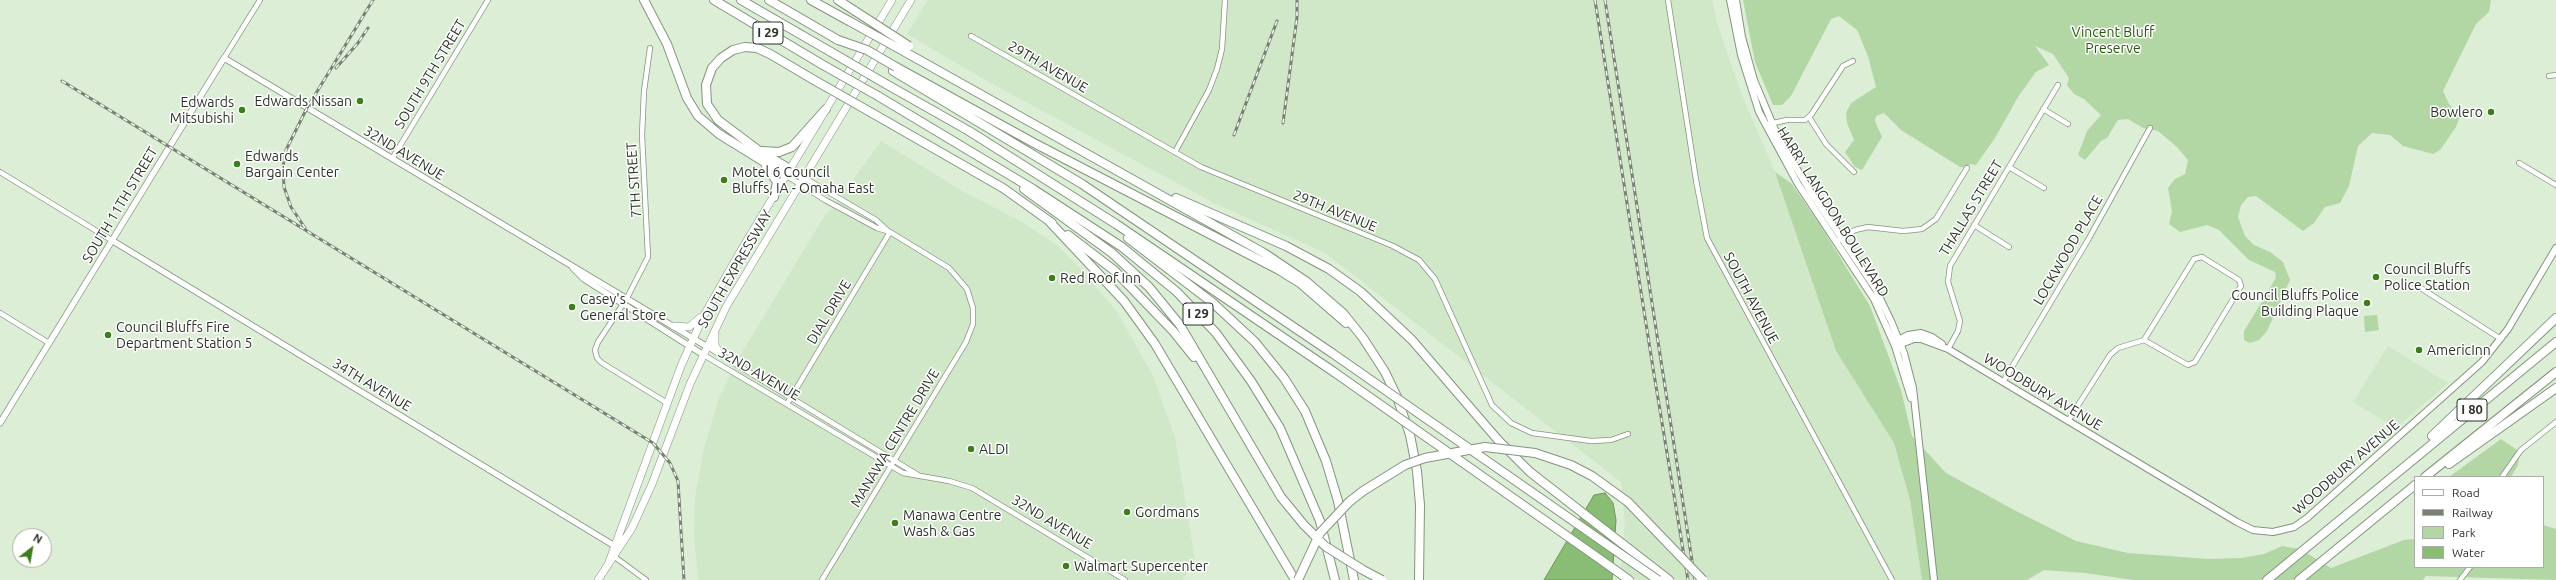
<!DOCTYPE html>
<html>
<head>
<meta charset="utf-8">
<style>
	body { margin:0 }
	#map { position:relative; width:2556px; height:580px; overflow:hidden; background:#dceed6; font-family:Ubuntu,sans-serif }
	canvas { display:block }
	.legend { position:absolute; left:2414px; top:476px; width:130px; height:92px; box-sizing:border-box; background:#fff; border:1px solid #abada9; margin:0; padding:5px 7px; list-style:none; font-size:12px; color:#2c3329 }
	.legend li { display:flex; align-items:center; gap:8px; height:20px }
	.legend b { width:20px; border:1px solid #abada9 }
	.north { position:absolute; left:12px; top:528px; width:40px; height:40px; box-sizing:border-box; background:#fff; border:1px solid #abada9; border-radius:50%; rotate:31deg; font-size:11px; font-weight:700; line-height:16px; text-align:center; color:#2c3329 }
	.north::after { content:''; display:block; margin:auto; width:14px; height:18px; background:#3d7d1b; clip-path:polygon(50% 0,100% 100%,50% 72%,0 100%) }
</style>
</head>
<body>
<div id="map">
<canvas width="2556" height="580"></canvas>
<ul class="legend">
<li><b style="height:5px;background:#fff"></b>Road</li>
<li><b style="height:5px;background:#778272"></b>Railway</li>
<li><b style="height:11px;background:#b2d7a4"></b>Park</li>
<li><b style="height:11px;background:#89bd74"></b>Water</li>
</ul>
<div class="north">N</div>
</div>
<script>
const ctx = document.querySelector('canvas').getContext('2d');
ctx.lineJoin = 'round';
function fill(path, color) {
  ctx.fillStyle = color;
  ctx.fill(path, 'evenodd');
}
function toPath(rows) {
  const path = new Path2D();
  for (const r of rows) {
    path.moveTo(r[0], r[1]);
    for (let i = 2; i < r.length; i += 2) path.lineTo(r[i], r[i + 1]);
  }
  return path;
}
function strokePath(path, color, width, dash) {
  ctx.strokeStyle = color;
  ctx.lineWidth = width;
  ctx.lineCap = dash ? 'butt' : 'round';
  ctx.setLineDash(dash || []);
  ctx.stroke(path);
}
function write(font, color, halo, rows, align = 'center') {
  ctx.font = font + ' Ubuntu,sans-serif';
  ctx.lineWidth = 3;
  ctx.setLineDash([]);
  ctx.textBaseline = 'middle';
  ctx.strokeStyle = halo;
  ctx.fillStyle = color;
  for (const [text, x, y, turn = 0] of rows) {
    ctx.save();
    ctx.translate(x, y);
    ctx.rotate((+turn || 0) * Math.PI / 180);
    ctx.textAlign = isNaN(turn) ? turn : align;
    if (halo) ctx.strokeText(text, 0, 0);
    ctx.fillText(text, 0, 0);
    ctx.restore();
  }
}
fill(toPath([
	[928,0,1712,0,1719,29,1743,98,1775,172,1836,351,1894,443,1910,500,1922,580,1620,580,1625,523,1621,482,1325,253,1216,204,985,80,907,34],
	[881,141,964,192,1020,221,1058,246,1080,268,1117,312,1153,376,1175,438,1195,561,1183,580,698,580,694,535,695,498,704,448,718,401,735,364,825,215,835,205],
	[2388,346,2448,383,2396,428,2353,402]
]), '#d0e7c8');
fill(toPath([
	[1743,0,2491,0,2489,12,2476,24,2443,91,2449,104,2460,116,2456,127,2440,150,2433,154,2403,146,2390,135,2372,133,2358,146,2349,186,2340,203,2325,207,2314,223,2303,231,2256,196,2248,197,2241,205,2238,217,2245,236,2254,245,2270,252,2283,262,2290,280,2267,331,2259,340,2250,343,2244,340,2244,331,2269,290,2276,277,2275,272,2249,260,2219,230,2207,225,2180,232,2169,224,2172,211,2168,188,2175,179,2185,174,2188,160,2177,147,2158,131,2143,128,2128,119,2118,120,2107,138,2101,141,2085,160,2078,155,2087,131,2101,115,2084,99,2074,94,2067,85,2069,78,2053,54,2035,46,2049,65,2036,72,2018,97,1995,138,1976,165,1970,164,1967,168,1960,167,1901,130,1884,113,1876,116,1875,121,1882,137,1862,170,1855,167,1845,152,1854,140,1847,123,1846,113,1851,103,1876,87,1868,56,1857,30,1839,16,1831,19,1791,96,1782,105,1773,105,1755,62],
	[1775,172,1792,184,1822,228,1870,306,1901,390,1912,436,1946,473,2016,511,2076,541,2128,553,2208,559,2242,558,2264,554,2282,546,2300,549,2331,568,2404,540,2415,539,2415,567,2543,567,2543,525,2556,529,2556,580,2426,576,2423,580,2134,580,2085,573,2044,570,2027,580,1922,580,1910,500,1894,443,1836,351],
	[2377,315,2379,330,2365,332,2364,316],
	[2501,439,2520,452,2518,465,2511,477,2449,477]
]), '#b2d7a4');
const water = toPath([
	[1605,493,1613,503,1616,520,1612,580,1544,580,1594,495,1605,493]
]);
fill(water, '#89bd74');
strokePath(water, '#6d945e', 1);
const minor = toPath([
	[1668,0,1696,180,1707,238,1892,580],
	[971,36,1201,167,1393,246,1419,260,1435,279,1492,405,1511,423,1532,433,1591,441,1611,440,1628,434],
	[650,48,644,91,642,135,648,257,627,298,598,342,595,350,597,358,602,363,667,403],
	[224,58,260,0],
	[2549,76,2556,75],
	[2043,109,2068,124],
	[1809,117,1826,144,1854,172],
	[1769,124,1787,120,1805,120,1811,115,1843,66,1853,61],
	[1175,152,1209,90,1217,69,1222,49,1225,0],
	[392,159,488,0],
	[2519,163,2556,185],
	[2009,167,2044,188],
	[0,172,113,241],
	[787,176,825,200,877,228,890,232,949,268,967,289,973,308,973,324,966,342,822,580],
	[803,177,876,220,888,231],
	[1974,225,2009,247],
	[1837,241,1855,230,1868,227,1903,231,1922,229,1936,219,1967,168],
	[2202,257,2239,280,2241,286,2195,362,2188,365,2144,340,2194,259,2202,257],
	[2419,287,2501,339],
	[0,313,49,343],
	[706,346,918,475],
	[1948,349,1958,331,1960,321,1948,282,1950,266,2058,85],
	[702,354,903,473,949,481,972,488,1125,580],
	[2003,382,2088,240,2150,128],
	[787,404,890,232],
	[2068,421,2110,355,2118,348,2144,340],
	[2502,477,2521,450,2556,422],
	[612,555,646,580],
	[2460,580,2470,567]
]);
const tertiary = toPath([
	[113,241,618,548],
	[573,268,584,279,702,354],
	[0,423,224,58,706,346]
]);
const secondary = toPath([
	[1730,0,1741,55,1759,112,1798,184,1874,299,1895,346,1911,398],
	[1736,0,1742,37,1754,80,1778,137,1810,191,1875,288,1891,321,1904,353,1913,388,1934,580],
	[1896,341,1908,335,1921,333,1932,337,1942,344],
	[1894,343,1901,344,1914,339,1921,339,1948,349,2237,522,2253,530,2273,532,2294,527,2307,518,2482,362,2508,329,2556,248]
]);
const primary = toPath([
	[674,326,689,327,701,317],
	[715,334,715,346,723,356],
	[609,562,681,366,703,317,740,252,892,0],
	[598,580,632,528,652,484,690,384,726,307,911,0]
]);
const motorway = toPath([
	[644,0,667,44,687,98,698,116,719,134,787,176],
	[714,0,823,65],
	[741,0,831,52],
	[769,0,838,40],
	[811,0,849,21],
	[838,0,855,11],
	[905,52,1264,253,1307,282,1343,313,1363,338,1385,372,1397,397,1410,435,1417,471,1420,505,1419,580],
	[896,67,1034,143,1279,270,1300,283,1346,323],
	[893,71,1082,184,1332,353],
	[886,84,969,131,1116,224,1334,372],
	[878,96,1033,189,1122,247,1177,292,1216,333,1251,381,1280,428,1320,521,1335,580],
	[872,113,1003,188,1052,223],
	[763,151,779,152,792,147,826,109],
	[766,166,777,182,774,197],
	[803,177,758,150,718,120,707,104,706,85,712,68,721,58,733,50,745,47,757,48,770,54,814,80],
	[1024,189,1112,253,1149,287,1180,325,1281,497],
	[1176,198,1286,246,1329,269,1361,292,1412,340,1498,440,1530,472,1669,580],
	[1048,220,1124,301,1155,344,1295,580],
	[1068,235,1115,271,1173,331,1194,357],
	[1128,238,1213,303,1255,342,1284,378,1305,411,1326,461,1338,501,1354,580],
	[2432,436,2556,318],
	[2449,464,2556,388],
	[2425,477,2556,372],
	[1611,567,1629,580],
	[2267,580,2556,342],
	[2299,580,2415,485]
]);
strokePath(minor, '#84957e', 6);
strokePath(tertiary, '#84957e', 7);
strokePath(secondary, '#84957e', 8);
strokePath(primary, '#84957e', 8);
strokePath(motorway, '#84957e', 10);
strokePath(minor, '#fff', 4.5);
strokePath(tertiary, '#fff', 5.5);
strokePath(secondary, '#fff', 6);
strokePath(primary, '#fff', 7);
strokePath(motorway, '#fff', 8);
const rail = toPath([
	[1595,0,1653,368,1688,580],
	[1605,0,1695,580],
	[336,68,358,43,368,28],
	[62,81,653,443,670,463,678,481,684,580],
	[1283,123,1297,17,1297,0],
	[1234,135,1277,21],
	[305,228,291,207,284,187,283,166,286,150,307,108,373,0]
]);
strokePath(rail, '#778272', 3);
strokePath(rail, '#fff', 1.5, [4.5]);
const motorwayBridge = toPath([
	[855,11,909,46],
	[849,21,905,52],
	[838,40,867,50,896,67],
	[831,52,886,84],
	[823,65,878,96],
	[814,80,872,113],
	[1332,353,1658,580],
	[1334,372,1611,567],
	[1281,497,1304,525,1325,546,1363,570,1382,580],
	[1298,580,1320,533,1349,502,1363,491,1405,465,1425,458,1485,447,1535,453,1571,465,1592,476,1628,502,1703,580]
]);
strokePath(motorwayBridge, '#84957e', 10, []);
strokePath(motorwayBridge, '#fff', 8);
for (const [x, y, r, color] of [
	[360,101,4,"#3d7d1b"],
	[242,110,4,"#3d7d1b"],
	[2491,112,4,"#3d7d1b"],
	[237,164,4,"#3d7d1b"],
	[724,180,4,"#3d7d1b"],
	[2376,277,4,"#3d7d1b"],
	[1052,278,4,"#3d7d1b"],
	[2367,303,4,"#3d7d1b"],
	[572,307,4,"#3d7d1b"],
	[108,335,4,"#3d7d1b"],
	[2419,350,4,"#3d7d1b"],
	[971,449,4,"#3d7d1b"],
	[1127,512,4,"#3d7d1b"],
	[895,523,4,"#3d7d1b"],
	[1066,566,4,"#3d7d1b"]
]) {
  const dot = new Path2D();
  dot.arc(x, y, r, 0, 2 * Math.PI);
  ctx.fillStyle = color;
  ctx.fill(dot);
  strokePath(dot, '#fff', 1.5);
}
for (const [x, y, w] of [
	[768,33,30],
	[1198,314,30],
	[2472,410,30]
]) {
  const box = new Path2D();
  box.roundRect(x - w / 2, y - 11, w, 22, 3);
  ctx.fillStyle = '#fff';
  ctx.fill(box);
  strokePath(box, '#2c3329', 1);
}
write('bold 13px', '#2c3329', null, [
	["I 29",768,33],
	["I 29",1198,314],
	["I 80",2472,410]
]);
write('14px', '#26570b', '#fff', [
	["Vincent Bluff",2113,32],
	["Preserve",2113,48]
]);
write('14px', '#2c3329', '#fff', [
	["29TH AVENUE",1048,67,30],
	["SOUTH 9TH STREET",430,74,-59],
	["32ND AVENUE",404,153,31],
	["7TH STREET",634,180,-94],
	["SOUTH 11TH STREET",120,205,-59],
	["THALLAS STREET",1971,208,-59],
	["29TH AVENUE",1335,211,22],
	["HARRY LANGDON BOULEVARD",1833,212,58],
	["LOCKWOOD PLACE",2068,250,-60],
	["SOUTH EXPRESSWAY",735,269,-60],
	["SOUTH AVENUE",1751,298,62],
	["DIAL DRIVE",829,312,-59],
	["32ND AVENUE",759,374,30],
	["34TH AVENUE",372,385,31],
	["WOODBURY AVENUE",2043,392,31],
	["MANAWA CENTRE DRIVE",895,438,-59],
	["WOODBURY AVENUE",2346,467,-41],
	["32ND AVENUE",1052,522,31]
]);
write('14px', '#2c3329', '#fff', [
	["Edwards Nissan",352,101,"right"],
	["Edwards",234,102,"right"],
	["Mitsubishi",234,118,"right"],
	["Bowlero",2483,112,"right"],
	["Edwards",245,156],
	["Bargain Center",245,172],
	["Motel 6 Council",732,172],
	["Bluffs, IA - Omaha East",732,188],
	["Council Bluffs",2384,269],
	["Police Station",2384,285],
	["Red Roof Inn",1060,278],
	["Council Bluffs Police",2359,295,"right"],
	["Building Plaque",2359,311,"right"],
	["Casey's",580,299],
	["General Store",580,315],
	["Council Bluffs Fire",116,327],
	["Department Station 5",116,343],
	["AmericInn",2427,350],
	["ALDI",979,449],
	["Gordmans",1135,512],
	["Manawa Centre",903,515],
	["Wash & Gas",903,531],
	["Walmart Supercenter",1074,566]
], 'left');
</script>
</body>
</html>
